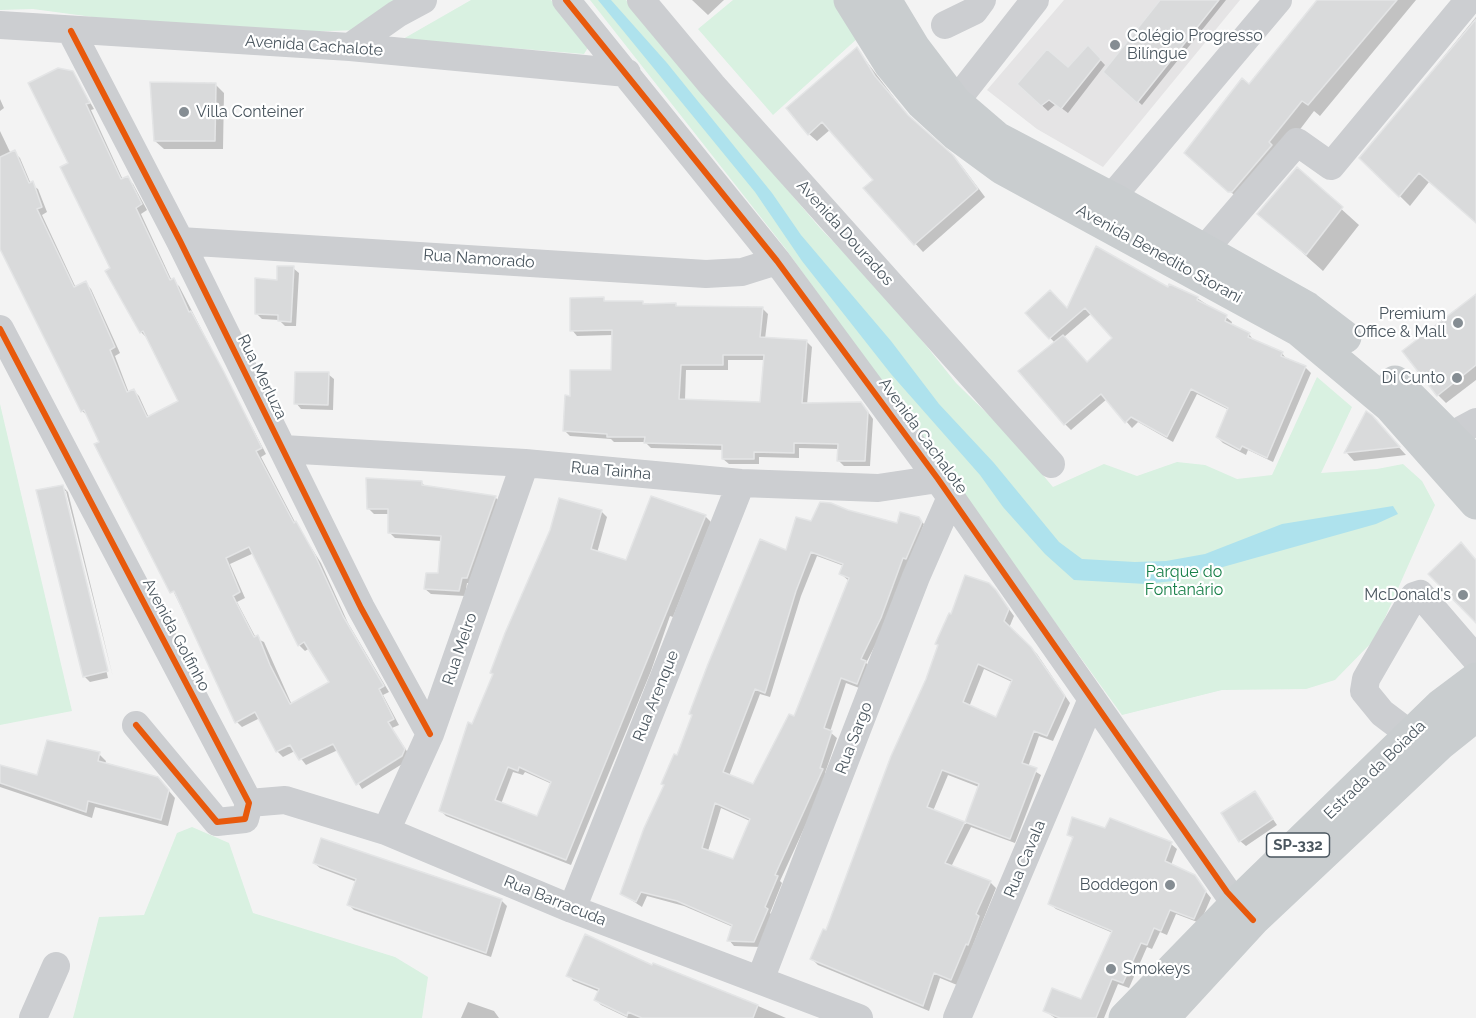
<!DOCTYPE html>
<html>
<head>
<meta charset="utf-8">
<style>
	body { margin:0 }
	canvas { display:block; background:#f3f3f3 }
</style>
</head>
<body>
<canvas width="1476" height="1018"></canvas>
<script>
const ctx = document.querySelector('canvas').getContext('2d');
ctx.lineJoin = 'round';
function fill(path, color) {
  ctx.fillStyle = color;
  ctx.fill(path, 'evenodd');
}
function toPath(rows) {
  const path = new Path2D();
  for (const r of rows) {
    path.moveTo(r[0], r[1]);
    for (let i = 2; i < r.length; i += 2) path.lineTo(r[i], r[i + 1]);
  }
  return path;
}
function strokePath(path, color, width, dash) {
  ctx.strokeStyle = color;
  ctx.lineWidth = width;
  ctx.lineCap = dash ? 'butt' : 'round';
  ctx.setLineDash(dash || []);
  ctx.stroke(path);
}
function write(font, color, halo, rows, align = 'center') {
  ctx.font = font + ' Raleway,sans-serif';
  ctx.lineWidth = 4.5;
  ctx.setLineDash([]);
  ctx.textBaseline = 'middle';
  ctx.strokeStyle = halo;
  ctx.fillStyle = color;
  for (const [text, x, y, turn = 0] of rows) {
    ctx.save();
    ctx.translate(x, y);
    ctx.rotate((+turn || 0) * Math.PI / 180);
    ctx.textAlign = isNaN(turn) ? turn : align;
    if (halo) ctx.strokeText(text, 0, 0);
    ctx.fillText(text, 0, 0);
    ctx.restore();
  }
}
fill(toPath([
	[1064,0,1240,0,1103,167,1037,129,987,90]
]), '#e5e4e5');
fill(toPath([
	[0,0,409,0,358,30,275,33,115,20,33,9,0,10],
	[471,0,551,0,589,46,584,54,403,39],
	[590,0,626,0,820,228,892,303,956,383,1008,434,1053,487,1104,464,1137,476,1177,462,1205,465,1237,479,1272,475,1317,377,1352,407,1321,473,1377,469,1403,464,1422,481,1435,505,1376,638,1335,680,1306,689,1222,690,1122,715,785,248],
	[733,0,840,0,859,37,773,115,698,29],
	[0,404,72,711,0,725],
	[192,827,229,843,253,913,395,957,428,977,422,1018,73,1018,99,917,144,915,177,833]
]), '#d9f1e1');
fill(toPath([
	[598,0,611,0,667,63,772,193,801,235,891,341,939,404,994,463,1059,542,1082,559,1135,562,1166,561,1205,554,1282,524,1393,506,1398,514,1376,524,1173,581,1146,584,1074,580,1045,554,1003,507,980,475,891,374,802,261,755,192]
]), '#aee2ed');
fill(toPath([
	[692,0,724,0,708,15],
	[1162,0,1226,0,1142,105,1105,71],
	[1318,0,1416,0,1320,116,1314,111,1244,203,1197,164,1249,87],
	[1476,17,1476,222,1429,182,1410,206,1361,158],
	[1088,47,1105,65,1068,113,1056,104,1048,111,1019,84,1068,69],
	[857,49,912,121,961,165,985,197,923,252,865,188,875,180,831,129,817,141,809,134],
	[72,72,94,109,91,110,123,180,127,178,133,184,147,210,141,214,172,281,179,286,266,454,261,457,295,522,321,563,348,623,389,692,383,695,399,725,392,728,410,756,407,761,362,789,338,750,306,765,295,751,283,757,277,751,260,718,242,727,237,722,88,416,82,411,0,246,0,131,11,154,14,152,20,158,31,184,38,189,47,212,42,215,76,288,85,283,91,289,120,353,115,356,129,393,134,391,139,396,149,418,180,402,146,337,141,332,70,164],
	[254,553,299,645,305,651,310,648,331,683,292,705,264,642,256,638,237,602,245,598,230,564],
	[215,84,224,93,223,149,164,149,155,141],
	[0,99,4,108,0,111],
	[1297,169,1359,225,1323,271,1259,214],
	[293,268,299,273,296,326,285,326,279,320,262,319,257,314,278,281],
	[1168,289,1197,298,1226,317,1232,322,1231,325,1249,334,1254,341,1282,353,1287,360,1305,367,1311,373,1273,462,1248,450,1246,455,1223,443,1217,437,1229,410,1197,394,1173,442,1138,422,1132,428,1107,399,1071,430,1065,424,1055,343,1027,313,1068,310],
	[1092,313,1114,338,1087,363,1064,337],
	[1476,296,1476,380,1446,403,1438,395],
	[603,299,606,302,676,305,679,308,762,308,768,314,765,339,806,341,812,347,807,405,866,409,873,419,870,466,844,466,838,460,839,449,799,448,799,458,759,457,759,464,729,464,723,459,724,450,651,448,645,442,614,442,611,439,570,436,565,431,571,398,613,372,613,335,577,336,572,330],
	[728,360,765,360,761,404,685,400,686,370,728,370],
	[328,374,334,379,333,410,301,409,296,403],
	[1375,421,1406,455,1354,461,1346,452],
	[422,483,426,487,495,497,501,503,473,583,467,583,465,596,431,594,425,589,440,574,442,541,395,538,389,532,390,514,374,514,369,509],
	[63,487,68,492,113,677,66,491,63,491,108,678,90,682,84,676,38,491],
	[601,511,607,517,597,553,627,562,705,516,711,522,673,617,670,616,651,671,571,865,446,816,441,811,473,726],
	[513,772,523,775,525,772,552,784,537,817,501,804],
	[848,512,898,525,918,518,924,524,886,624,866,663,871,667,862,689,846,683,830,732,837,738,825,773,828,776,780,881,782,883,770,913,772,915,760,947,734,946,729,940,733,927,684,906,647,896,642,907,622,894,677,757,787,552,812,522],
	[817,556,844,566,841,574,849,581,794,717,754,786,729,776,760,694,770,697,801,596],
	[721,808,750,821,734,861,708,851],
	[1001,598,1014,616,1009,628,1037,654,1070,703,1053,741,1039,736,1028,767,1041,775,1015,843,971,827,951,867,991,883,996,888,957,985,940,978,929,1011,818,965,812,959],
	[984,669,1012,682,996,719,969,707],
	[948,775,979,787,966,824,933,811],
	[99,754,106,761,105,764,164,785,175,798,168,826,95,807,92,818,0,787,0,767,38,777],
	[1255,793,1277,825,1246,846,1240,841],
	[1106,830,1171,844,1177,849,1171,865,1194,877,1211,898,1200,923,1176,914,1167,935,1160,932,1152,949,1147,947,1129,988,1118,984,1104,1018,1055,1018,1045,1011,1081,1001,1113,933,1056,909,1050,904,1074,840,1069,834],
	[314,863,501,900,507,906,491,957,354,910,348,904,357,882,320,868],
	[654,965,723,991,786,1018,628,1018,601,1005,596,1000,600,992,573,981,568,975,653,967],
	[468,1002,494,1011,499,1018,461,1018]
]), '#0003');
const building = toPath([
	[1160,0,1219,0,1137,103,1103,72,1160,0],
	[1317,0,1397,0,1308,105,1302,101,1269,142,1272,145,1232,192,1228,192,1184,153,1242,78,1249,84,1317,0],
	[1476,19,1476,223,1419,173,1399,197,1359,158,1476,19],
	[1088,45,1101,59,1061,109,1049,100,1041,106,1017,84,1047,49,1068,67,1088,45],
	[857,47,875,76,908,115,953,155,978,189,914,245,863,188,873,180,822,122,808,135,786,108,857,47],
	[58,68,73,71,90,103,86,104,121,179,128,176,142,204,136,208,170,280,174,278,189,312,191,311,224,372,262,448,256,451,294,523,296,521,315,555,343,616,384,686,379,689,394,719,388,722,405,749,402,756,356,785,333,744,299,760,290,745,276,752,255,712,235,723,174,591,170,593,94,444,99,442,84,410,81,412,0,249,0,157,15,150,29,183,33,181,42,207,37,209,74,287,86,281,115,347,110,350,127,392,134,389,147,417,178,401,143,331,140,333,105,271,110,268,60,167,68,163,28,83,58,68],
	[249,547,298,646,304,642,329,682,290,704,270,665,258,635,254,637,233,596,240,592,226,558,249,547],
	[150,82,216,83,215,141,154,141,150,82],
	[1297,167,1343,207,1306,255,1257,214,1297,167],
	[1096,246,1168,287,1169,284,1198,297,1197,300,1227,315,1225,321,1250,333,1248,337,1283,352,1281,356,1306,366,1267,458,1242,446,1240,450,1216,437,1228,408,1191,389,1167,437,1131,417,1125,423,1101,394,1064,425,1018,371,1063,335,1087,362,1112,338,1085,308,1049,339,1025,313,1050,290,1067,308,1096,246],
	[277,266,294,266,291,322,278,321,278,315,255,314,255,278,277,280,277,266],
	[1476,294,1476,365,1437,396,1402,351,1476,294],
	[604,297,604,301,643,301,643,304,676,303,676,306,763,307,760,337,807,340,802,403,861,402,868,412,865,461,837,461,838,444,794,443,794,453,754,452,754,459,722,459,722,445,644,443,645,437,607,437,607,434,563,431,565,395,570,396,570,370,611,370,612,330,570,331,570,298,604,297],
	[723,355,764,355,760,402,679,399,681,365,723,365,723,355],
	[295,372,329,372,328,405,294,404,295,372],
	[1366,411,1372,415,1400,447,1344,453,1366,411],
	[366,478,422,481,422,485,496,496,467,578,462,578,459,591,424,589,426,573,438,573,441,536,388,533,388,509,367,509,366,478],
	[63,485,108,671,83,677,36,490,63,485],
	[651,496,706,515,566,860,439,811,468,722,472,724,493,674,490,673,505,633,550,530,559,498,602,510,591,549,626,560,651,496],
	[508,767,518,771,519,767,551,782,537,816,495,800,508,767],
	[820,502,831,503,848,510,897,523,900,512,919,517,922,522,906,559,903,558,881,618,861,659,866,661,857,684,841,678,824,728,832,731,820,768,823,769,775,875,778,876,765,907,768,909,754,942,727,941,732,925,677,901,641,892,636,902,620,894,644,828,664,785,661,784,674,754,677,755,692,715,689,714,708,664,760,539,786,550,796,517,811,521,820,502],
	[811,552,843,564,839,574,849,578,794,716,789,714,753,784,723,772,755,689,765,693,796,591,811,552],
	[715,803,750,819,733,859,702,848,715,803],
	[1461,542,1476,560,1476,623,1428,574,1461,542],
	[965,575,989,583,996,590,1009,609,1004,621,1031,647,1065,696,1047,736,1034,731,1022,763,1037,768,1010,839,965,822,945,863,991,881,976,914,979,916,968,945,966,944,951,980,934,973,923,1006,810,959,823,929,826,930,891,756,926,679,938,645,935,644,949,613,951,614,965,575],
	[978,664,1012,680,996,717,963,702,978,664],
	[942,770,979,784,965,822,927,807,942,770],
	[47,740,100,752,98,761,158,777,169,790,161,820,88,801,86,812,0,783,0,765,37,775,47,740],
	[1255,791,1273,819,1239,842,1221,813,1255,791],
	[1072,817,1105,828,1110,818,1172,842,1165,861,1195,875,1206,891,1194,919,1170,910,1161,931,1154,928,1147,945,1141,943,1123,983,1112,979,1096,1018,1060,1018,1043,1011,1052,988,1081,999,1112,931,1048,904,1073,837,1067,835,1072,817],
	[321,838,502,899,486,953,347,905,356,879,313,863,321,838],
	[585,934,652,965,653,963,758,1005,753,1018,642,1018,628,1012,627,1016,594,1000,599,989,566,976,585,934]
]);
fill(building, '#d9dadb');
strokePath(building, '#e4e5e6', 1.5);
strokePath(toPath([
	[566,0,777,261,938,479,1227,892,1251,919],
	[641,0,712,85,1051,464],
	[0,25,350,47,627,73],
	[945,25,974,11,982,0],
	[71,31,180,241,361,608,430,734],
	[350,47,397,14,423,0],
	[955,102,1035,0],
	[1111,198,1278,0],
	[180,241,706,274,742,272,777,261],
	[1204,250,1297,142,1331,166,1469,0],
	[0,329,249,803,245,819,217,822,136,725],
	[1450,436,1476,422],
	[283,449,525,463,741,483,878,488,938,479],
	[1411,735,1382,713,1364,691,1366,679,1414,596,1420,594,1476,659],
	[249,803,285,800,386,831,572,909,859,1018],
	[386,831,430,734,525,463],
	[572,909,741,483],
	[760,980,916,577,951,497],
	[33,1018,56,966],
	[957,1018,1092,699]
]), '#ccced1', 28);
strokePath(toPath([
	[850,0,890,64,922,103,957,135,1002,168,1299,330,1390,406,1476,503],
	[885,0,914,48,955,102,997,138,1111,198,1307,308,1345,337],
	[1395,382,1476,463],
	[1125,1018,1237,903,1440,706,1476,679],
	[1163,1018,1253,920,1441,743,1476,715]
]), '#c9cdcf', 33);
strokePath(toPath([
	[566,0,777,261,938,479,1227,892,1253,920],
	[71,31,180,241,361,608,430,734],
	[0,329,249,803,245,819,217,822,136,725]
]), '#e8590c', 6);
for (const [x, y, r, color] of [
	[1115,45,6,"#858d93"],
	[184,112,6,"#858d93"],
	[1458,323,6,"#858d93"],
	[1457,378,6,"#858d93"],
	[1463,595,6,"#858d93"],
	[1170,885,6,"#858d93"],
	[1111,969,6,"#858d93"]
]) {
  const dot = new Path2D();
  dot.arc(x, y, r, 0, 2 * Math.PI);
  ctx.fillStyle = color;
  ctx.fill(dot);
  strokePath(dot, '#fff', 2);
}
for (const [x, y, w] of [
	[1298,845,63]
]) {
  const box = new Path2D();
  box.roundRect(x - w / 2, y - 12, w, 24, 4.5);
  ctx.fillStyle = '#fff';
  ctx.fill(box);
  strokePath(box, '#4a565f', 1.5);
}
write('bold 15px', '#4a565f', null, [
	["SP-332",1298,845]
]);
write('16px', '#4a565f', '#fff', [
	["Colégio Progresso",1127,36,"left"],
	["Bilíngue",1127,54,"left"],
	["Villa Conteiner",196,112,"left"],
	["Premium",1446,314],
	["Office & Mall",1446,332],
	["Di Cunto",1445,378],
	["McDonald's",1451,595],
	["Boddegon",1158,885],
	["Smokeys",1123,969,"left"]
], 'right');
write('16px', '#4a565f', '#fff', [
	["Avenida Cachalote",314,46,4],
	["Avenida Dourados",845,233,48],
	["Avenida Benedito Storani",1159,254,29],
	["Rua Namorado",479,259,4],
	["Rua Merluza",262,377,64],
	["Avenida Cachalote",923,436,54],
	["Rua Tainha",611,471,5],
	["Avenida Golfinho",176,635,62],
	["Rua Melro",460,649,-71],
	["Rua Arenque",656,696,-68],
	["Rua Sargo",854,738,-69],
	["Estrada da Boiada",1375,770,-44],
	["Rua Cavala",1025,859,-67],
	["Rua Barracuda",555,901,22]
]);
write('16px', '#1a814a', '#fff', [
	["Parque do",1184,572],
	["Fontanário",1184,590]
]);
</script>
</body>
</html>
